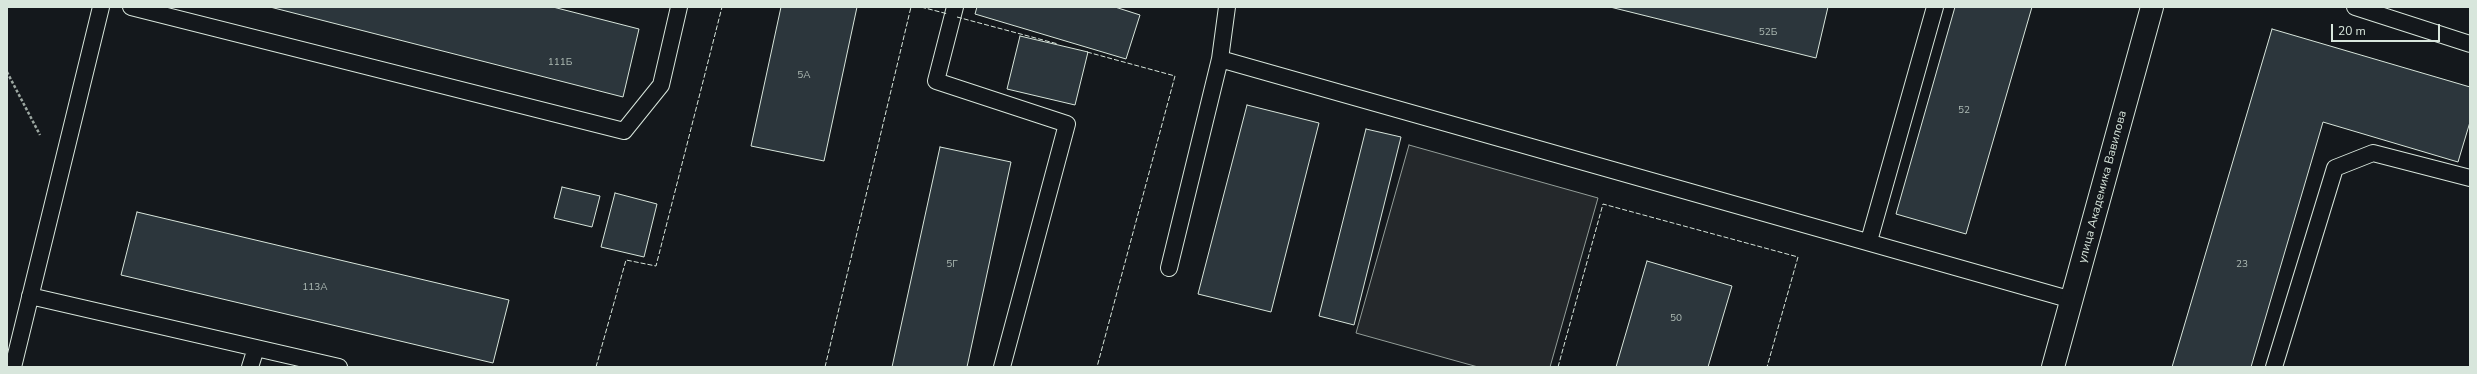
<!DOCTYPE html>
<html>
<head>
<meta charset="utf-8">
<style>
	body { margin:0 }
	#map { position:relative; width:2477px; height:374px; overflow:hidden; background:#14181c; font-family:"Nunito Sans",sans-serif }
	canvas { display:block }
	.frame { position:absolute; inset:0; border:8px solid #d8e6dc; pointer-events:none }
	.scale { position:absolute; left:2331px; top:24px; width:109px; height:18px; box-sizing:border-box; border:2px solid #d8e6dc; border-top:0; padding-left:5px; font-size:12px; line-height:14px; white-space:nowrap; color:#d8e6dc; -webkit-text-stroke:3px #14181c; paint-order:stroke }
</style>
</head>
<body>
<div id="map">
<canvas width="2477" height="374"></canvas>
<div class="frame"></div>
<div class="scale">20 m</div>
</div>
<script>
const ctx = document.querySelector('canvas').getContext('2d');
ctx.lineJoin = 'round';
function fill(path, color) {
  ctx.fillStyle = color;
  ctx.fill(path, 'evenodd');
}
function toPath(rows) {
  const path = new Path2D();
  for (const r of rows) {
    path.moveTo(r[0], r[1]);
    for (let i = 2; i < r.length; i += 2) path.lineTo(r[i], r[i + 1]);
  }
  return path;
}
function strokePath(path, color, width, dash) {
  ctx.strokeStyle = color;
  ctx.lineWidth = width;
  ctx.lineCap = dash ? 'butt' : 'round';
  ctx.setLineDash(dash || []);
  ctx.stroke(path);
}
function write(font, color, halo, rows, align = 'center') {
  ctx.font = font + ' "Nunito Sans",sans-serif';
  ctx.lineWidth = 3;
  ctx.setLineDash([]);
  ctx.textBaseline = 'middle';
  ctx.strokeStyle = halo;
  ctx.fillStyle = color;
  for (const [text, x, y, turn = 0] of rows) {
    ctx.save();
    ctx.translate(x, y);
    ctx.rotate((+turn || 0) * Math.PI / 180);
    ctx.textAlign = isNaN(turn) ? turn : align;
    if (halo) ctx.strokeText(text, 0, 0);
    ctx.fillText(text, 0, 0);
    ctx.restore();
  }
}
const parking = toPath([
	[1409,145,1598,198,1550,367,1478,367,1356,333,1409,145]
]);
fill(parking, '#24282b');
strokePath(parking, '#939e99', 1);
const building = toPath([
	[270,7,553,7,639,29,623,97,270,7],
	[781,7,857,7,824,161,751,146,781,7],
	[977,7,1115,7,1140,15,1126,59,975,14,977,7],
	[1610,7,1828,7,1816,58,1610,7],
	[1955,7,2032,7,1966,234,1896,214,1955,7],
	[2272,29,2470,87,2470,122,2458,162,2323,122,2251,367,2172,367,2272,29],
	[1020,36,1088,52,1075,105,1007,89,1020,36],
	[1247,105,1319,123,1271,312,1198,294,1247,105],
	[1366,129,1401,137,1354,325,1319,316,1366,129],
	[940,147,1011,162,967,367,892,367,940,147],
	[562,187,600,196,592,227,554,218,562,187],
	[615,193,657,204,644,257,601,247,615,193],
	[137,212,509,300,493,363,121,275,137,212],
	[1647,261,1732,286,1708,367,1616,367,1647,261]
]);
fill(building, '#2c363c');
strokePath(building, '#d8e6dc', 1);
const service = toPath([
	[131,7,624,131,661,85,679,7],
	[955,7,936,81,1067,124,1002,367],
	[2355,7,2470,44],
	[1220,59,2072,300],
	[1869,241,1935,7],
	[1169,268,1220,59,1227,7],
	[30,296,339,367],
	[13,367,101,7],
	[250,367,256,348],
	[2274,367,2335,168,2373,153,2470,178]
]);
const tertiary = toPath([
	[2053,367,2152,7]
]);
strokePath(service, '#d8e6dc', 18);
strokePath(tertiary, '#d8e6dc', 24);
strokePath(toPath([
	[7,72,40,135]
]), '#9da8a2', 2.5, [3, 2]);
strokePath(service, '#14181c', 16);
strokePath(tertiary, '#14181c', 22);
strokePath(toPath([
	[921,7,948,14],
	[957,17,1058,44],
	[1087,52,1175,76,1097,367],
	[596,367,626,260,656,266,722,7],
	[825,367,911,7],
	[1558,367,1603,204,1798,257,1767,367]
]), '#d8e6dc', 1, [5, 2]);
write('10px', '#adbab4', null, [
	["52Б",1768,33],
	["111Б",560,63],
	["5А",804,76],
	["52",1964,111],
	["5Г",952,265],
	["23",2242,265],
	["113А",315,288],
	["50",1676,319]
]);
write('12px', '#d8e6dc', '#14181c', [
	["улица Академика Вавилова",2103,187,-75]
]);
</script>
</body>
</html>
